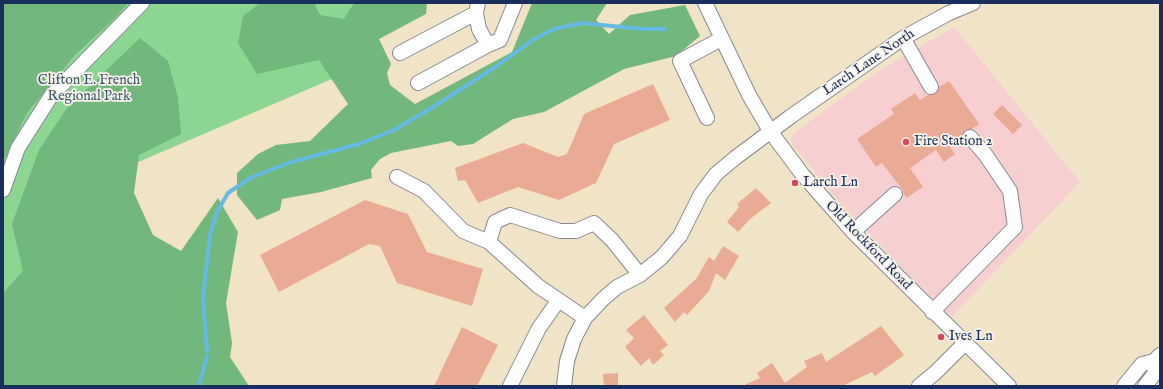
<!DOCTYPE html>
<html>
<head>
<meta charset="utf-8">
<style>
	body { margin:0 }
	#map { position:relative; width:1163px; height:389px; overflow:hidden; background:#f1e3c6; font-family:"IM FELL English",serif }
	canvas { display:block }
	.frame { position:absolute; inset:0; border:4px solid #1b2f5e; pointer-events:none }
</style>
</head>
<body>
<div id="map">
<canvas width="1163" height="389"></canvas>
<div class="frame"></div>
</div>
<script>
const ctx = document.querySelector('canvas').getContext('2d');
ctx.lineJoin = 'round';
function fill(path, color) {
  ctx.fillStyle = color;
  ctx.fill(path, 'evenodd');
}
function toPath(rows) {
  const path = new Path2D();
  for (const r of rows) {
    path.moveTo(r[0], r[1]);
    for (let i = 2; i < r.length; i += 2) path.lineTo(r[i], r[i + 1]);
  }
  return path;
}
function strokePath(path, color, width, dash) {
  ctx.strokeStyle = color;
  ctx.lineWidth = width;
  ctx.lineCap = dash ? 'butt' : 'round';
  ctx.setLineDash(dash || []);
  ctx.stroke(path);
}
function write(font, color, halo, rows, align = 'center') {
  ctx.font = font + ' "IM FELL English",serif';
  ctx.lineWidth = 3.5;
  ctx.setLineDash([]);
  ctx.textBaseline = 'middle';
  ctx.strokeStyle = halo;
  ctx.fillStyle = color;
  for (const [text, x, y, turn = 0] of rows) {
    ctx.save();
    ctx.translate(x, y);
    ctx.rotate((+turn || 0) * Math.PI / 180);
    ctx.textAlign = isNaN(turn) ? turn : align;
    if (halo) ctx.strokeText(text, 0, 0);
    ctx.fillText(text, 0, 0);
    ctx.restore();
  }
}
fill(toPath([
	[954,27,1080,182,952,317,904,270,842,205,793,145,791,138,794,133,879,71]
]), '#f7cfd0');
fill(toPath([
	[3,3,352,3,376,60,64,194,3,386]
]), '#8dd692');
fill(toPath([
	[3,3,128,3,114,19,75,55,27,113,3,162],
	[260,3,314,3,320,15,344,19,354,3,427,3,426,14,379,39,391,64,387,73,390,85,415,104,512,52,532,3,607,3,596,20,609,34,630,15,685,5,700,36,676,56,624,69,544,112,513,119,473,144,458,146,451,141,391,153,380,159,371,170,372,178,321,192,282,199,280,210,257,220,237,195,237,173,258,154,276,145,310,141,348,104,319,60,257,74,238,43,243,16],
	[140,38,168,61,178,98,181,134,139,155,134,193,153,235,181,251,218,198,238,232,226,303,232,343,230,357,249,386,3,386,3,293,23,271,12,224,39,150,67,108]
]), '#72b77c');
strokePath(toPath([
	[207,351,203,297,210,235,217,212,228,193,250,178,291,162,359,144,394,130,433,107,497,66,534,39,554,29,582,23,642,29,665,29],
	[199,386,207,356]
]), '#66b9e2', 4);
fill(toPath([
	[949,81,979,124,972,129,965,130,962,136,949,145,955,154,944,162,936,150,910,168,923,187,906,198,902,189,882,163,876,167,857,139,894,114,891,109,915,93,920,100,928,95,936,94,939,87],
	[653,84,670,120,614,144,596,183,559,200,518,187,478,203,465,180,458,181,455,168,523,143,558,157,567,154,584,114],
	[1002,105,1022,125,1013,134,993,114],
	[756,188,771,203,750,219,738,232,727,222,739,207,737,204],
	[365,200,408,214,427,252,483,269,472,306,397,283,380,246,369,244,279,292,260,255],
	[723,246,739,256,725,280,716,273,709,291,687,315,684,312,675,322,664,308,696,279,709,257,714,261],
	[644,315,668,345,660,351,664,355,653,365,649,358,641,366,625,347,634,338,626,330],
	[881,326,904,355,875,376,872,372,842,386,742,386,760,378,757,373,772,363,785,383,807,367,804,361,822,353,826,362],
	[462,327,498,345,477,386,434,386],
	[618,373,618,386,604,386,603,374]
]), '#e9ab93');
const minor = toPath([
	[478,3,476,13,479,29,488,45,500,40,515,3],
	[705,3,749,95,770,131,802,174,853,232,1009,386],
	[903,38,931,87],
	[400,53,476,13],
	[418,83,488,45],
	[707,118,680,61,721,39],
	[397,177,424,191,463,231,489,242,538,286,585,318],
	[3,190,18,148,51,96,142,3],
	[853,232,895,194],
	[489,242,495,222,510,215,560,231,576,231,594,223,612,240,640,275],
	[932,312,1015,227,1010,191,985,154,970,137],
	[510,386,539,328,558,301],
	[564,386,567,361,574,339,585,318,603,299,617,287,640,275,662,257,680,236,701,194,716,174,735,158,790,117,903,38,949,13,973,3],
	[919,386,935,373,965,343],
	[1124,386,1142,364,1154,361,1160,355],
	[1145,386,1155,373,1154,361]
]);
strokePath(minor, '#868992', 16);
strokePath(minor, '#fff', 14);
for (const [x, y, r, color] of [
	[906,142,4,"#d1495b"],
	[795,183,4,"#d1495b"],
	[941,337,4,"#d1495b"]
]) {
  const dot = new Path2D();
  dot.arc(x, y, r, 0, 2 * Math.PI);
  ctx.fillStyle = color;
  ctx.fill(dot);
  strokePath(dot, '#f7f3e8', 1.5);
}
write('14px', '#1b2f5e', '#f7f3e8', [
	["Larch Lane North",869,63,-34],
	["Old Rockford Road",868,246,46]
]);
write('14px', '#38596b', '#f7f3e8', [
	["Clifton E. French",89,81],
	["Regional Park",89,97]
]);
write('14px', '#1b2f5e', '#f7f3e8', [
	["Fire Station 2",914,142],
	["Larch Ln",803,183],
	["Ives Ln",949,337]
], 'left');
</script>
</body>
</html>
